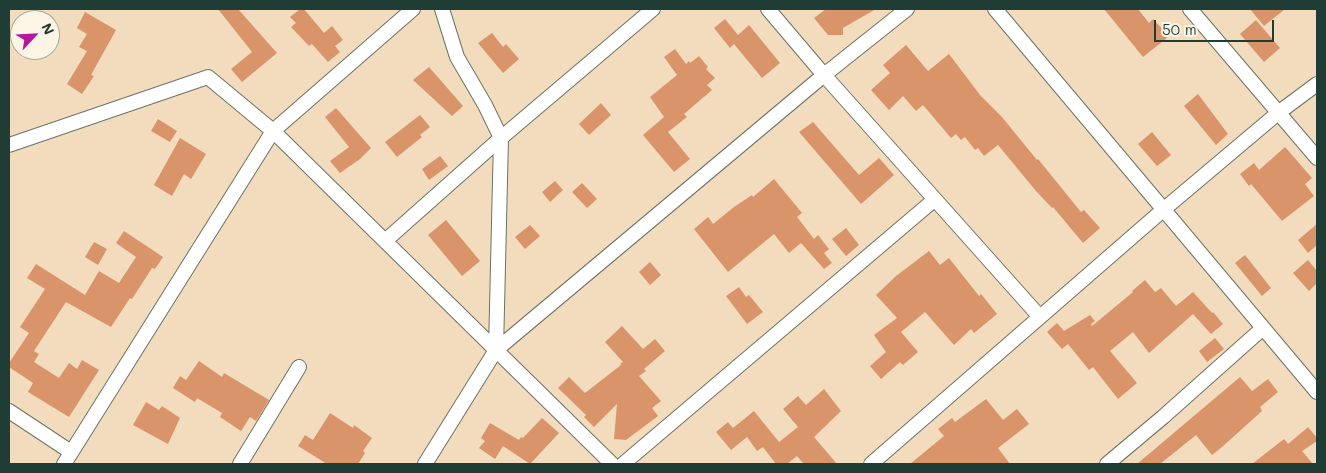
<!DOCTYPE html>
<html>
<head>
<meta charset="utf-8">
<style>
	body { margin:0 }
	#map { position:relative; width:1326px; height:473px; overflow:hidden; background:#f3dcbd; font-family:Mali,sans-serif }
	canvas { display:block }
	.frame { position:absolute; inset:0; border:10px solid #1f3d34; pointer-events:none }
	.north { position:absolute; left:10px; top:10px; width:50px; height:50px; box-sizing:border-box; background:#fcf5e5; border:1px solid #a4ab9e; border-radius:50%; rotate:65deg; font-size:14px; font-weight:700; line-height:20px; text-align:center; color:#1f3d34 }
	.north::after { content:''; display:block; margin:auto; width:18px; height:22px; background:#b5179e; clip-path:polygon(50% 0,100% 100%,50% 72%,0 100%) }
	.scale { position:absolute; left:1154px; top:20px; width:120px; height:22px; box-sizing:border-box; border:2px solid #1f3d34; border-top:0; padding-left:6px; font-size:15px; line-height:18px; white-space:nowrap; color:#1f3d34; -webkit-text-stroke:4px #fcf5e5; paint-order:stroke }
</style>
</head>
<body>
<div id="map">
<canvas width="1326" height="473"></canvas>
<div class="frame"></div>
<div class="north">N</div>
<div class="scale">50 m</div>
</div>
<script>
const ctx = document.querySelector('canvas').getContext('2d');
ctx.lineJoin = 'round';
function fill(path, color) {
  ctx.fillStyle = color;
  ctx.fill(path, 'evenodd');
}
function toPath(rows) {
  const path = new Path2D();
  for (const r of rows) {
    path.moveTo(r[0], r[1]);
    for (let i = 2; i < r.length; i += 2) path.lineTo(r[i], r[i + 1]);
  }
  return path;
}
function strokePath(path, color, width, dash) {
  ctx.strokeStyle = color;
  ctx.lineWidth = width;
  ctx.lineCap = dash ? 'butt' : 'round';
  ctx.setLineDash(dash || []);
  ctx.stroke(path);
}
fill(toPath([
	[218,9,238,9,277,53,242,82,231,69,252,52],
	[300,9,304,9,324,33,332,26,343,40,335,46,340,52,328,62,312,44,309,46,291,27,296,23,290,17],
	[826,9,876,9,843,28,843,35,828,35,814,18],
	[1104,9,1138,9,1149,23,1153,19,1165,32,1163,34,1167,38,1143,57],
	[1250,9,1285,9,1264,26],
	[85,12,116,30,91,75,94,76,82,94,67,84,87,51,79,47,87,34,77,28],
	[725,19,738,35,749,25,780,63,762,78,734,44,730,48,714,28],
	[1256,20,1280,48,1264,62,1240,34],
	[492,33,503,47,506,44,519,59,503,73,478,43],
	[906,45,928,71,949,54,980,95,1002,117,1037,160,1038,159,1081,212,1084,210,1100,228,1083,243,1053,207,1052,208,1036,191,998,145,984,156,978,148,975,150,965,137,961,140,956,134,951,138,923,105,916,111,903,96,889,110,871,90,890,73,883,65],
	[675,49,686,64,689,61,690,63,699,56,708,67,706,69,715,78,707,85,712,90,684,114,687,117,668,132,690,159,674,172,643,135,664,117,650,97,677,75,664,57],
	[429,67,463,106,452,116,413,80],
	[1198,94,1228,134,1216,145,1184,106],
	[601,103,611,115,589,135,579,124],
	[336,108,371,148,360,159,340,173,330,161,349,147,325,117],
	[420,115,430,127,420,135,422,137,397,157,385,142],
	[158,119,177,131,170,142,151,131],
	[813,122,859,175,879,158,894,175,861,204,799,132],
	[1152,132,1171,155,1157,166,1138,144],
	[180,138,206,154,191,179,184,174,172,196,154,185],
	[1285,147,1312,178,1305,184,1314,196,1282,221,1251,184,1249,186,1240,174,1254,163,1259,170],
	[440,156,448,166,429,180,422,169],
	[774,179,802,213,797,217,814,239,818,235,829,249,824,253,832,263,824,269,801,243,789,253,774,234,728,272,694,229,708,217,713,224,734,207,752,195,753,197],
	[555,181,563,190,550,202,542,192],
	[582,183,597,199,587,208,572,192],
	[446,220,480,261,462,276,428,235],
	[1317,224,1317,245,1308,253,1298,240],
	[530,225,540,236,525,249,515,237],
	[846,228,859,245,846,256,832,239],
	[124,231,163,257,155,269,152,268,132,299,130,298,111,327,66,302,34,351,39,354,34,362,59,378,69,363,77,369,82,360,99,370,69,417,28,392,33,383,9,367,9,363,29,333,20,327,45,289,27,278,36,264,85,295,99,271,119,283,136,257,116,243],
	[94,242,107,249,98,265,85,257],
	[929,251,940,265,949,258,979,296,981,294,997,314,974,333,971,329,954,345,925,312,901,332,918,352,903,365,900,362,881,379,870,366,886,352,874,335,897,318,876,295,896,276],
	[1245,255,1271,288,1262,296,1235,263],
	[1308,260,1317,271,1317,283,1309,291,1293,273],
	[650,262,661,275,650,285,639,272],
	[1145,280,1155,292,1161,288,1176,306,1193,292,1212,313,1213,312,1223,324,1211,334,1193,314,1149,353,1133,332,1110,351,1137,383,1118,399,1093,367,1089,370,1068,344,1062,349,1047,332,1057,323,1064,331,1090,315,1095,321,1091,324,1092,326,1133,292,1132,291],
	[739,287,746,297,749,295,763,312,747,324,726,296],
	[622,326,643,349,655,339,665,351,644,369,646,371,639,376,661,401,652,408,658,416,626,440,614,439,617,404,594,427,584,417,586,415,558,388,569,377,585,393,621,365,620,364,623,362,605,342],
	[1215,338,1224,349,1207,362,1199,351],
	[199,361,222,377,224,373,269,400,256,421,250,417,241,431,220,417,222,413,197,398,195,402,173,388,180,376,186,380],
	[1240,377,1252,391,1268,379,1278,392,1260,407,1262,411,1222,447,1212,455,1196,435,1160,464,1137,464],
	[824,389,841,411,814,437,837,464,804,464,797,456,787,464,776,464,763,447,757,451,747,437,731,450,716,432,728,422,733,428,754,411,779,442,798,427,783,409,798,396,806,405],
	[986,399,1003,420,1017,409,1029,424,998,448,1010,464,910,464,944,436,938,429,952,418,955,422],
	[146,402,159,410,162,406,180,418,168,444,133,425],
	[330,413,353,428,354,425,372,438,363,451,365,453,358,464,327,464,298,446,305,435,313,440],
	[542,418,559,433,530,464,503,446,495,459,479,448,485,441,481,438,490,423,519,440,521,437,523,438],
	[1308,427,1317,438,1317,441,1302,451,1313,464,1252,464,1284,439,1288,444]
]), '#d9946a');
const minor = toPath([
	[442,9,457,57,485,105,501,138,496,350],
	[768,9,824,75,1040,317],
	[995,9,1317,392],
	[1190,9,1317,158],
	[9,145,208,77,273,131,612,464],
	[385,241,501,138,653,9],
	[9,411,71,452],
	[64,464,273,131,413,9],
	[240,464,299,367],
	[425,464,496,350,824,75,907,9],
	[623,464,934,200],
	[871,464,1163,210,1278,113,1317,84],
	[1107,464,1163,417,1263,328]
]);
strokePath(minor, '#697564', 16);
strokePath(minor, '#fff', 14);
</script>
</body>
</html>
